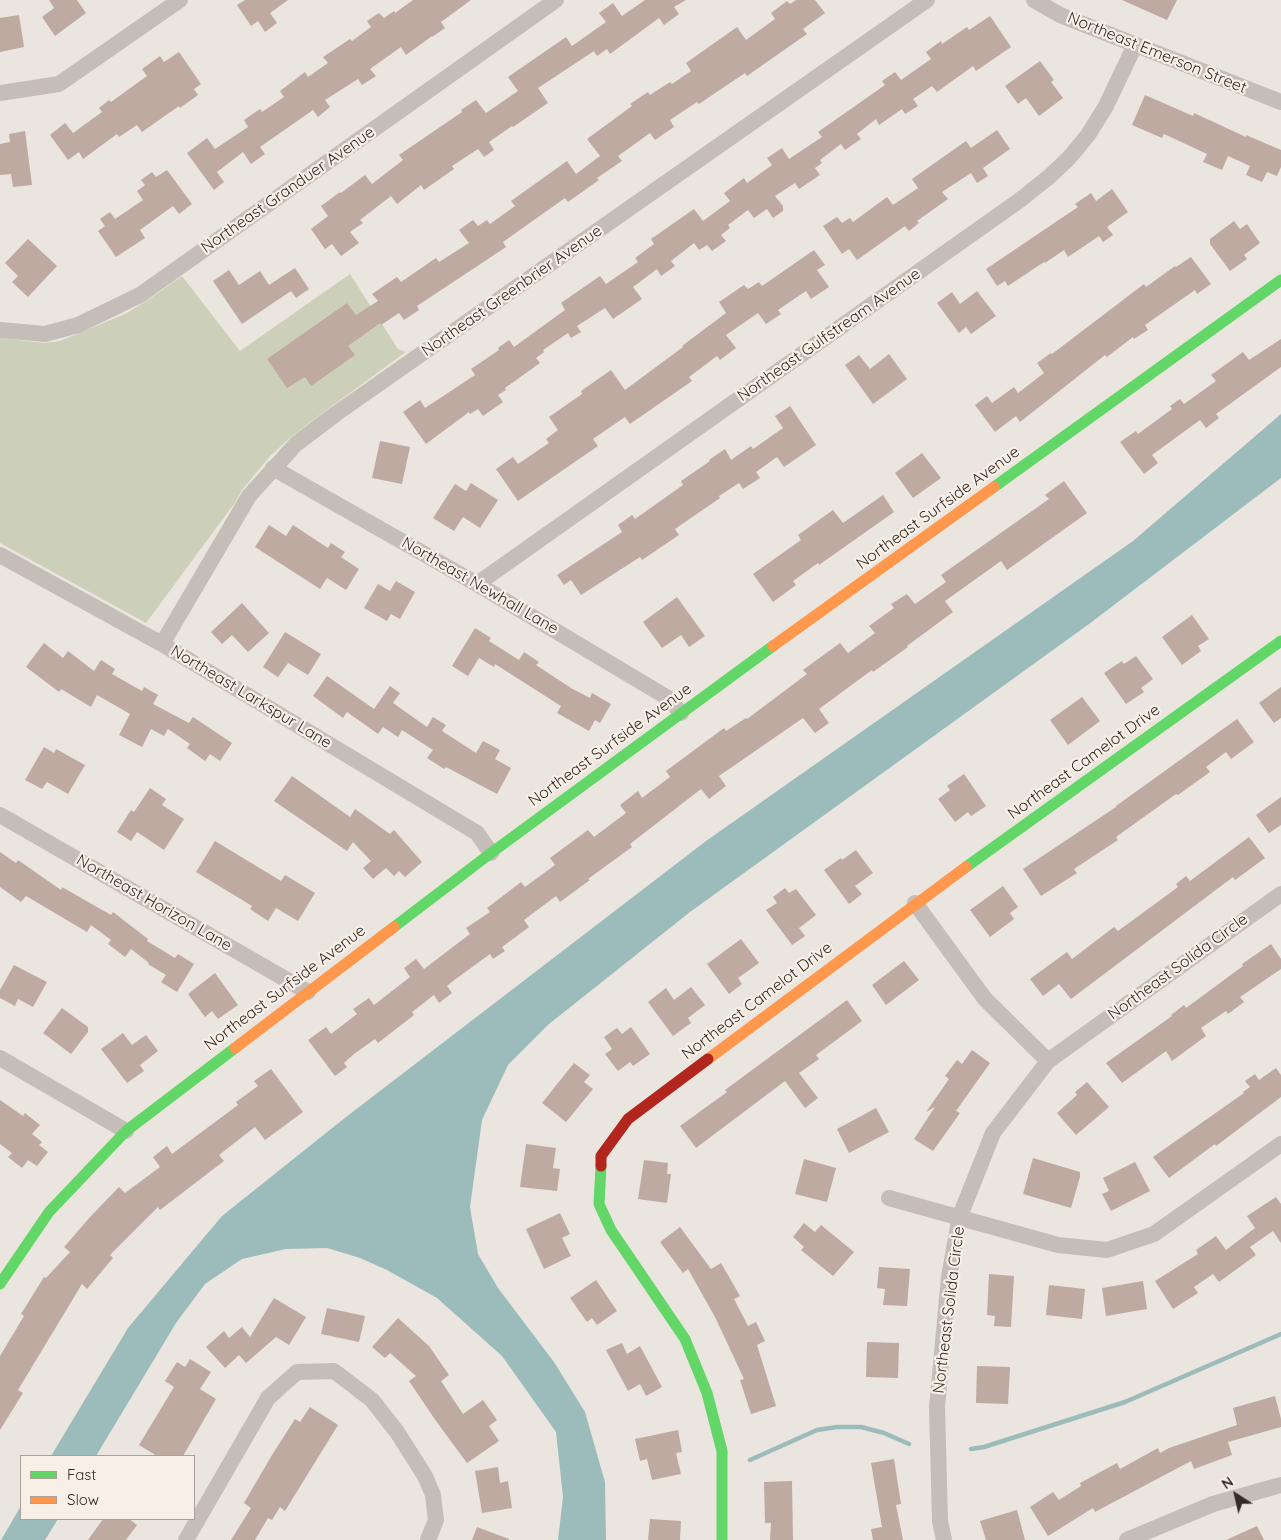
<!DOCTYPE html>
<html>
<head>
<meta charset="utf-8">
<style>
	body { margin:0 }
	#map { position:relative; width:1281px; height:1540px; overflow:hidden; background:#ebe5df; font-family:Quicksand,sans-serif }
	canvas { display:block }
	.legend { position:absolute; left:20px; top:1455px; width:175px; height:65px; box-sizing:border-box; background:#f8f0e6; border:1px solid #aaa19a; margin:0; padding:6px 9px; list-style:none; font-size:15px; color:#342b27 }
	.legend li { display:flex; align-items:center; gap:10px; height:25px }
	.legend b { width:25px; border:1px solid #aaa19a }
	.north { position:absolute; left:1211px; top:1470px; width:50px; height:50px; -webkit-text-stroke:4px #f8f0e6; paint-order:stroke; rotate:325deg; font-size:14px; font-weight:700; line-height:20px; text-align:center; color:#342b27 }
	.north::after { content:''; display:block; margin:auto; width:18px; height:22px; background:#342b27; clip-path:polygon(50% 0,100% 100%,50% 72%,0 100%) }
</style>
</head>
<body>
<div id="map">
<canvas width="1281" height="1540"></canvas>
<ul class="legend">
<li><b style="height:6px;background:#63d668"></b>Fast</li>
<li><b style="height:6px;background:#ff974d"></b>Slow</li>
</ul>
<div class="north">N</div>
</div>
<script>
const ctx = document.querySelector('canvas').getContext('2d');
ctx.lineJoin = 'round';
function fill(path, color) {
  ctx.fillStyle = color;
  ctx.fill(path, 'evenodd');
}
function toPath(rows) {
  const path = new Path2D();
  for (const r of rows) {
    path.moveTo(r[0], r[1]);
    for (let i = 2; i < r.length; i += 2) path.lineTo(r[i], r[i + 1]);
  }
  return path;
}
function strokePath(path, color, width, dash) {
  ctx.strokeStyle = color;
  ctx.lineWidth = width;
  ctx.lineCap = dash ? 'butt' : 'round';
  ctx.setLineDash(dash || []);
  ctx.stroke(path);
}
function write(font, color, halo, rows, align = 'center') {
  ctx.font = font + ' Quicksand,sans-serif';
  ctx.lineWidth = 4.5;
  ctx.setLineDash([]);
  ctx.textBaseline = 'middle';
  ctx.strokeStyle = halo;
  ctx.fillStyle = color;
  for (const [text, x, y, turn = 0] of rows) {
    ctx.save();
    ctx.translate(x, y);
    ctx.rotate((+turn || 0) * Math.PI / 180);
    ctx.textAlign = isNaN(turn) ? turn : align;
    if (halo) ctx.strokeText(text, 0, 0);
    ctx.fillText(text, 0, 0);
    ctx.restore();
  }
}
fill(toPath([
	[350,274,398,349,406,352,332,406,291,437,270,456,242,490,234,504,146,623,0,543,0,338,44,343,60,341,125,314,145,302,182,276,240,351]
]), '#ccd0b9');
fill(toPath([
	[1281,414,1281,478,1089,624,690,912,549,1024,508,1065,482,1120,470,1207,478,1254,498,1288,554,1362,585,1412,605,1482,606,1540,558,1540,563,1497,556,1432,502,1356,437,1298,387,1270,360,1258,327,1248,286,1249,242,1259,205,1284,176,1323,96,1456,51,1456,128,1328,222,1216,346,1117,706,841,1133,541],
	[21,1506,21,1519,58,1519,45,1540,1,1540]
]), '#9cbcbb');
strokePath(toPath([
	[971,1449,984,1447,1125,1402,1281,1334],
	[750,1460,817,1430,837,1427,861,1427,884,1433,909,1444]
]), '#9cbcbb', 4.5);
fill(toPath([
	[49,0,77,0,86,13,55,36,42,17,54,8],
	[245,0,288,0,270,13,277,23,265,32,258,21,251,26,237,5],
	[413,0,471,0,441,22,445,28,432,37,432,36,406,55,401,47,370,69,376,76,362,85,358,79,325,100,330,107,318,117,313,110,260,147,265,154,251,164,243,152,217,172,224,182,214,190,187,153,207,138,215,149,248,127,244,120,260,109,262,112,284,97,280,91,305,72,308,77,328,63,323,57,350,39,352,41,371,27,367,21,379,13,384,18,394,11,395,13],
	[645,0,686,0,674,7,679,14,664,25,659,18,610,54,607,49,597,56,594,51,538,88,548,103,513,127,512,126,489,142,494,150,484,157,478,149,452,166,454,169,424,190,421,185,397,204,391,196,360,220,363,223,350,232,359,243,341,256,332,244,325,249,311,229,328,216,321,206,340,192,341,193,365,175,372,184,403,160,399,155,462,112,461,110,476,100,486,113,518,91,508,77,566,37,572,46,606,22,599,13,613,3,622,16],
	[796,0,815,0,825,13,803,29,807,34,747,76,745,73,699,104,697,102,670,120,674,127,655,140,650,133,618,156,622,161,597,178,599,180,568,202,565,198,503,242,506,247,417,306,419,310,404,320,399,313,381,325,380,323,348,346,355,355,311,386,305,377,287,388,267,359,347,303,356,315,378,301,372,294,397,277,401,282,436,258,439,262,469,243,459,230,473,220,478,226,487,220,490,224,515,206,511,201,567,161,576,174,600,156,587,139,632,106,630,104,648,92,650,95,670,82,672,84,691,71,686,63,737,27,746,40,775,19,771,13,787,1,790,4],
	[1122,0,1177,0,1167,20],
	[19,15,24,47,0,52,0,18],
	[990,16,1011,47,976,71,973,66,937,92,932,86,913,99,918,106,905,114,902,109,879,125,876,119,857,134,861,139,845,150,841,144,820,160,822,163,815,168,820,175,799,189,795,183,775,196,783,206,783,211,773,218,767,209,754,218,748,210,728,225,730,228,721,235,726,241,712,251,707,245,699,250,694,243,671,261,675,266,661,276,657,269,633,287,642,299,613,319,605,308,577,326,581,332,571,338,568,333,543,350,544,352,536,358,540,363,505,388,506,390,498,395,503,402,483,416,478,409,470,414,469,412,426,444,403,412,420,400,425,408,475,375,471,369,499,350,498,348,509,340,514,347,565,310,561,303,600,276,606,284,638,262,635,258,654,244,651,239,694,209,703,221,730,201,724,193,744,178,747,183,772,165,767,158,782,148,789,159,822,137,818,132,885,85,882,81,895,72,901,80,931,59,926,52,941,41,942,44,967,27,969,30],
	[179,52,201,84,194,89,198,95,180,108,179,106,142,132,137,125,119,137,117,134,83,159,79,152,68,160,50,135,65,123,73,133,102,112,99,108,109,100,111,102,147,76,142,69,160,56,164,62],
	[1040,61,1054,80,1051,82,1063,98,1039,116,1026,98,1018,104,1005,86],
	[1145,95,1193,116,1194,113,1246,137,1246,135,1281,150,1281,167,1277,176,1267,172,1262,182,1246,175,1250,166,1228,156,1222,170,1203,162,1207,154,1164,134,1162,138,1132,125],
	[997,130,1010,149,983,168,988,176,977,183,971,173,942,192,948,199,917,221,919,223,909,231,905,226,857,260,849,249,842,254,823,226,837,217,842,223,850,218,853,222,887,197,893,205,918,188,912,179,966,141,971,148],
	[25,131,32,185,13,187,11,174,0,175,0,144,10,142,9,134],
	[167,170,192,204,179,214,173,206,140,230,145,238,116,257,98,231,105,226,100,219,110,212,115,219,143,200,137,191,145,185,141,180,152,172,156,177],
	[1112,189,1128,212,1107,227,1113,235,1103,242,1099,236,1068,257,1064,250,1045,263,1044,262,1008,286,1005,281,997,286,986,269,1078,207,1075,204,1091,193,1096,201],
	[1234,221,1240,229,1247,224,1260,243,1244,255,1247,259,1230,271,1210,244,1210,239],
	[28,239,57,266,28,297,12,282,18,276,5,263],
	[814,250,825,265,817,270,829,287,811,299,806,291,778,310,781,314,766,324,758,313,726,335,736,348,720,360,717,356,689,377,692,381,630,424,625,417,593,439,598,446,518,501,496,469,513,457,518,464,549,443,546,439,558,430,549,417,582,394,581,391,611,370,625,390,683,347,682,346,726,313,719,302,744,285,748,289,759,282,762,286],
	[1191,257,1211,284,1197,294,1195,290,1145,325,1148,330,1134,339,1133,337,1107,357,1105,355,1020,422,1016,416,995,432,975,405,987,396,992,403,1014,387,1018,393,1044,373,1037,363,1051,353,1052,354,1144,284,1146,287,1175,266,1176,267],
	[295,268,309,289,296,298,291,291,242,324,213,281,229,270,239,285,260,271,269,285],
	[977,291,996,316,971,334,966,327,959,333,937,303,952,292,960,304],
	[1281,339,1281,367,1216,414,1219,418,1206,428,1200,420,1152,455,1158,463,1144,474,1120,442,1136,431,1138,434,1172,409,1170,406,1180,399,1184,404,1216,381,1211,375,1243,352,1249,360],
	[889,354,907,379,873,404,845,365,859,355,870,369],
	[790,406,816,445,784,467,777,457,756,472,760,478,743,489,739,483,719,496,720,498,675,529,679,535,642,560,640,557,581,595,571,580,564,585,557,575,622,532,618,525,632,515,635,519,683,485,681,481,710,461,709,460,725,449,731,460,751,446,753,449,783,428,775,416],
	[380,441,410,447,402,484,372,478],
	[922,453,941,478,913,498,895,473],
	[1064,481,1087,513,1007,570,1001,561,945,601,953,612,907,646,908,647,873,672,872,670,819,709,829,723,815,733,803,718,719,776,726,786,709,799,701,789,630,844,632,847,588,879,590,880,560,902,556,896,524,920,529,927,502,947,505,951,493,959,490,954,453,981,447,986,452,993,439,1003,434,995,412,1012,414,1015,378,1043,375,1039,354,1054,344,1063,347,1067,335,1076,308,1040,326,1027,331,1034,357,1014,353,1009,369,998,374,1005,410,977,404,968,416,959,424,969,470,934,466,928,490,912,487,908,521,882,525,887,555,865,550,858,588,830,594,837,626,813,620,805,638,791,642,798,670,777,666,771,724,728,726,731,746,718,747,719,807,674,803,670,840,643,848,653,875,633,869,626,894,608,891,604,907,594,915,604,946,582,941,575,1049,499,1045,495],
	[471,483,498,500,480,528,463,517,454,531,433,518,455,484,466,491],
	[883,495,894,512,819,565,818,563,793,581,796,585,773,602,753,574,801,540,798,535,833,510,843,523],
	[269,525,286,536,293,525,328,548,331,543,345,552,341,557,359,569,346,590,327,578,320,589,255,547],
	[396,581,415,592,400,619,391,614,387,621,364,608,378,584,390,591],
	[677,597,705,636,689,647,681,635,662,648,643,622],
	[242,603,269,633,248,652,232,635,222,644,211,632],
	[1192,615,1209,639,1198,646,1201,651,1182,665,1162,637],
	[475,628,491,638,489,641,519,660,524,652,539,662,536,665,571,688,590,698,592,693,611,704,600,723,595,720,589,731,557,713,561,706,495,664,494,667,479,658,468,676,452,666],
	[285,632,321,654,308,675,288,663,278,677,263,667],
	[44,643,63,658,68,651,94,671,101,660,115,669,112,674,142,691,144,687,158,695,153,704,189,723,193,717,232,743,220,761,210,754,205,761,187,748,190,744,168,729,164,736,151,729,142,747,119,735,130,714,97,695,91,707,61,689,59,692,26,667],
	[1136,656,1153,679,1141,688,1144,692,1126,704,1104,673,1122,661,1124,664],
	[327,676,374,709,390,686,400,693,393,703,427,727,433,717,446,725,442,731,476,753,483,741,500,750,495,759,511,768,497,794,446,767,444,769,427,758,433,750,402,730,398,737,383,727,378,734,347,712,343,718,313,696],
	[1281,687,1281,718,1274,723,1259,703],
	[1082,697,1100,721,1068,745,1050,720],
	[1237,719,1254,742,1231,759,1226,752,1206,767,1210,772,1178,795,1176,794,1116,837,1118,840,1074,869,1077,873,1041,896,1023,869,1116,807,1116,806],
	[44,747,54,753,56,749,85,765,68,794,47,782,42,789,25,780],
	[964,774,986,806,971,816,968,812,955,822,938,799,950,790,947,786],
	[292,776,350,817,355,809,390,834,394,830,422,862,405,877,399,871,394,876,386,868,373,879,363,868,371,861,353,842,347,851,274,801],
	[150,788,166,799,162,805,184,819,164,850,137,832,131,841,117,832,131,810,134,812],
	[1281,797,1281,825,1269,833,1256,815],
	[1249,837,1265,858,1235,880,1233,877,1071,999,1059,984,1043,996,1030,979,1067,952,1072,959,1114,927,1118,931,1178,887,1176,884,1186,876,1190,881],
	[215,841,281,881,285,875,315,893,298,921,276,908,268,921,250,909,252,906,196,872],
	[856,850,873,873,855,886,862,894,849,904,824,870,841,858,842,860],
	[0,852,16,863,18,860,61,890,62,887,111,915,113,912,148,939,147,941,175,958,178,954,194,964,177,992,161,982,166,975,148,964,149,963,131,949,125,957,108,944,111,940,91,925,87,932,26,896,21,902,0,887],
	[1003,886,1018,907,1010,913,1014,919,990,937,970,910],
	[785,888,789,893,796,889,816,915,799,928,805,936,792,945,766,910,777,903,773,897],
	[741,939,759,963,738,978,742,984,729,994,707,964],
	[1271,944,1281,959,1281,969,1240,997,1244,1002,1228,1014,1226,1011,1201,1028,1206,1036,1172,1061,1166,1051,1122,1083,1106,1063,1172,1016,1171,1015,1184,1005,1186,1008,1243,966,1242,964],
	[904,961,919,980,886,1005,872,985],
	[14,965,47,982,33,1007,18,999,15,1006,0,998,0,990],
	[215,973,238,1005,218,1019,212,1011,205,1017,188,994],
	[691,987,705,1005,688,1018,691,1023,673,1036,648,1002,666,988,674,1000],
	[847,1000,862,1021,816,1055,819,1059,799,1073,818,1098,805,1108,785,1081,696,1148,680,1126,727,1092,725,1090],
	[62,1008,88,1027,88,1032,71,1054,43,1033],
	[631,1027,650,1054,633,1066,630,1062,618,1071,605,1054,612,1049,604,1037,617,1028,622,1034],
	[123,1033,132,1045,146,1035,158,1051,140,1065,144,1071,127,1083,101,1049],
	[972,1050,990,1063,956,1111,960,1113,933,1151,914,1139,935,1107,926,1112,949,1079,945,1076,957,1060,962,1064],
	[574,1063,590,1075,584,1082,593,1089,566,1122,542,1103],
	[1276,1068,1281,1075,1281,1097,1216,1146,1215,1144,1169,1178,1153,1157,1244,1093,1243,1092,1250,1087,1245,1081,1255,1074,1259,1080],
	[271,1069,303,1112,265,1140,255,1127,219,1155,224,1161,160,1210,158,1207,110,1255,113,1258,87,1289,82,1284,18,1390,23,1393,0,1430,0,1356,24,1316,21,1314,44,1277,46,1278,70,1252,64,1247,91,1216,119,1187,125,1193,160,1167,153,1157,167,1146,172,1154,238,1105,236,1102,258,1086,254,1081],
	[1087,1082,1109,1107,1076,1135,1057,1113,1077,1095,1075,1092],
	[0,1100,23,1116,25,1113,40,1125,32,1134,42,1142,39,1145,48,1152,37,1166,28,1160,22,1168,8,1157,12,1153,0,1144],
	[876,1108,889,1132,849,1153,837,1129],
	[526,1144,556,1148,553,1168,560,1169,557,1191,520,1187],
	[1033,1158,1080,1172,1080,1177,1071,1208,1023,1194],
	[804,1159,836,1168,827,1202,795,1194],
	[644,1160,668,1163,667,1174,671,1174,667,1203,638,1199],
	[1135,1162,1150,1191,1111,1211,1102,1194,1109,1191,1103,1178],
	[1276,1197,1281,1204,1281,1243,1273,1231,1250,1247,1256,1255,1219,1282,1213,1274,1194,1287,1198,1293,1173,1309,1155,1281,1198,1254,1196,1250,1216,1236,1226,1250,1255,1228,1247,1216],
	[560,1213,570,1234,562,1238,571,1256,544,1269,526,1229],
	[804,1223,815,1232,821,1225,854,1252,833,1276,801,1250,804,1247,793,1237],
	[680,1227,711,1269,721,1263,740,1296,734,1299,748,1326,756,1322,765,1341,757,1345,776,1406,751,1414,740,1380,744,1379,715,1317,688,1269,683,1273,660,1242],
	[879,1267,910,1269,907,1306,883,1305,885,1289,877,1288],
	[989,1274,1014,1276,1011,1327,994,1326,995,1316,987,1315],
	[596,1280,617,1311,597,1325,592,1318,587,1322,570,1298],
	[1143,1281,1147,1309,1106,1316,1102,1288],
	[1049,1285,1085,1289,1082,1319,1046,1315],
	[274,1298,306,1317,289,1345,276,1337,246,1363,239,1355,225,1368,206,1347,224,1331,229,1338,242,1327,250,1337],
	[327,1308,365,1316,359,1342,321,1334],
	[398,1318,429,1346,449,1375,441,1381,463,1414,483,1400,497,1420,489,1426,499,1441,467,1463,436,1421,409,1381,416,1376,390,1353,385,1358,372,1347],
	[867,1342,899,1343,898,1378,866,1377],
	[622,1343,627,1354,640,1346,662,1387,646,1396,640,1384,628,1391,606,1350],
	[190,1359,211,1372,200,1389,216,1399,183,1456,157,1456,139,1445,174,1387,165,1381,177,1362,185,1367],
	[977,1366,1010,1367,1008,1404,976,1403],
	[1275,1396,1281,1419,1281,1427,1228,1442,1232,1455,1194,1469,1191,1461,1095,1512,1093,1508,1048,1536,1030,1507,1053,1492,1059,1500,1081,1486,1080,1483,1117,1463,1120,1469,1158,1448,1160,1453,1169,1448,1237,1425,1233,1408],
	[310,1407,338,1425,285,1511,280,1507,272,1520,268,1518,255,1540,231,1540,251,1508,244,1503,272,1455,295,1419,300,1422],
	[678,1430,682,1452,676,1453,681,1474,652,1480,647,1459,640,1461,635,1439],
	[894,1459,901,1504,896,1505,903,1540,873,1540,871,1529,882,1527,871,1463],
	[498,1467,500,1483,508,1481,512,1508,482,1513,475,1471],
	[792,1481,793,1540,770,1540,771,1523,765,1523,764,1482],
	[1017,1510,1025,1540,986,1540,980,1521],
	[103,1519,129,1519,137,1525,126,1540,88,1540],
	[650,1519,681,1521,680,1540,648,1540],
	[1257,1526,1264,1540,1226,1540],
	[477,1527,509,1539,509,1540,472,1540]
]), '#beaaa1');
strokePath(toPath([
	[1034,0,1060,15,1281,102],
	[0,93,59,84,180,0],
	[0,330,45,334,78,325,140,295,556,0],
	[273,468,477,584,668,698,681,713],
	[0,555,162,644,477,833,491,853],
	[477,584,1020,200,1050,176,1069,158,1088,135,1106,106,1135,45],
	[162,644,249,496,296,444,337,413,927,0],
	[0,815,308,992],
	[915,903,985,999,1048,1061],
	[0,1058,126,1131],
	[889,1198,1058,1245,1107,1250,1154,1234,1281,1144],
	[186,1540,268,1398,297,1372,334,1371,372,1400,397,1432,425,1476,433,1495,436,1520,428,1540],
	[944,1540,940,1521,937,1407,949,1277,960,1216,993,1133,1048,1061,1281,894],
	[1127,1540,1213,1504,1281,1485]
]), '#c4bdb8', 16);
strokePath(toPath([
	[994,487,1281,280],
	[966,867,1281,641],
	[394,927,491,853,773,646],
	[601,1166,599,1204,611,1230,685,1339,707,1393,722,1451,722,1540],
	[0,1284,49,1212,126,1131,235,1048]
]), '#63d668', 11);
strokePath(toPath([
	[773,646,994,487],
	[235,1048,394,927],
	[708,1059,966,867]
]), '#ff974d', 11);
strokePath(toPath([
	[601,1166,601,1156,628,1119,708,1059]
]), '#b3261e', 11);
write('16px', '#342b27', '#f8f0e6', [
	["Northeast Emerson Street",1157,53,22],
	["Northeast Granduer Avenue",288,190,-35],
	["Northeast Greenbrier Avenue",512,291,-35],
	["Northeast Gulfstream Avenue",829,335,-35],
	["Northeast Surfside Avenue",938,508,-36],
	["Northeast Newhall Lane",480,586,30],
	["Northeast Larkspur Lane",251,697,31],
	["Northeast Surfside Avenue",610,745,-36],
	["Northeast Camelot Drive",1084,762,-36],
	["Northeast Horizon Lane",154,903,30],
	["Northeast Solida Circle",1178,967,-36],
	["Northeast Surfside Avenue",285,988,-37],
	["Northeast Camelot Drive",757,1001,-37],
	["Northeast Solida Circle",949,1310,-83]
]);
</script>
</body>
</html>
